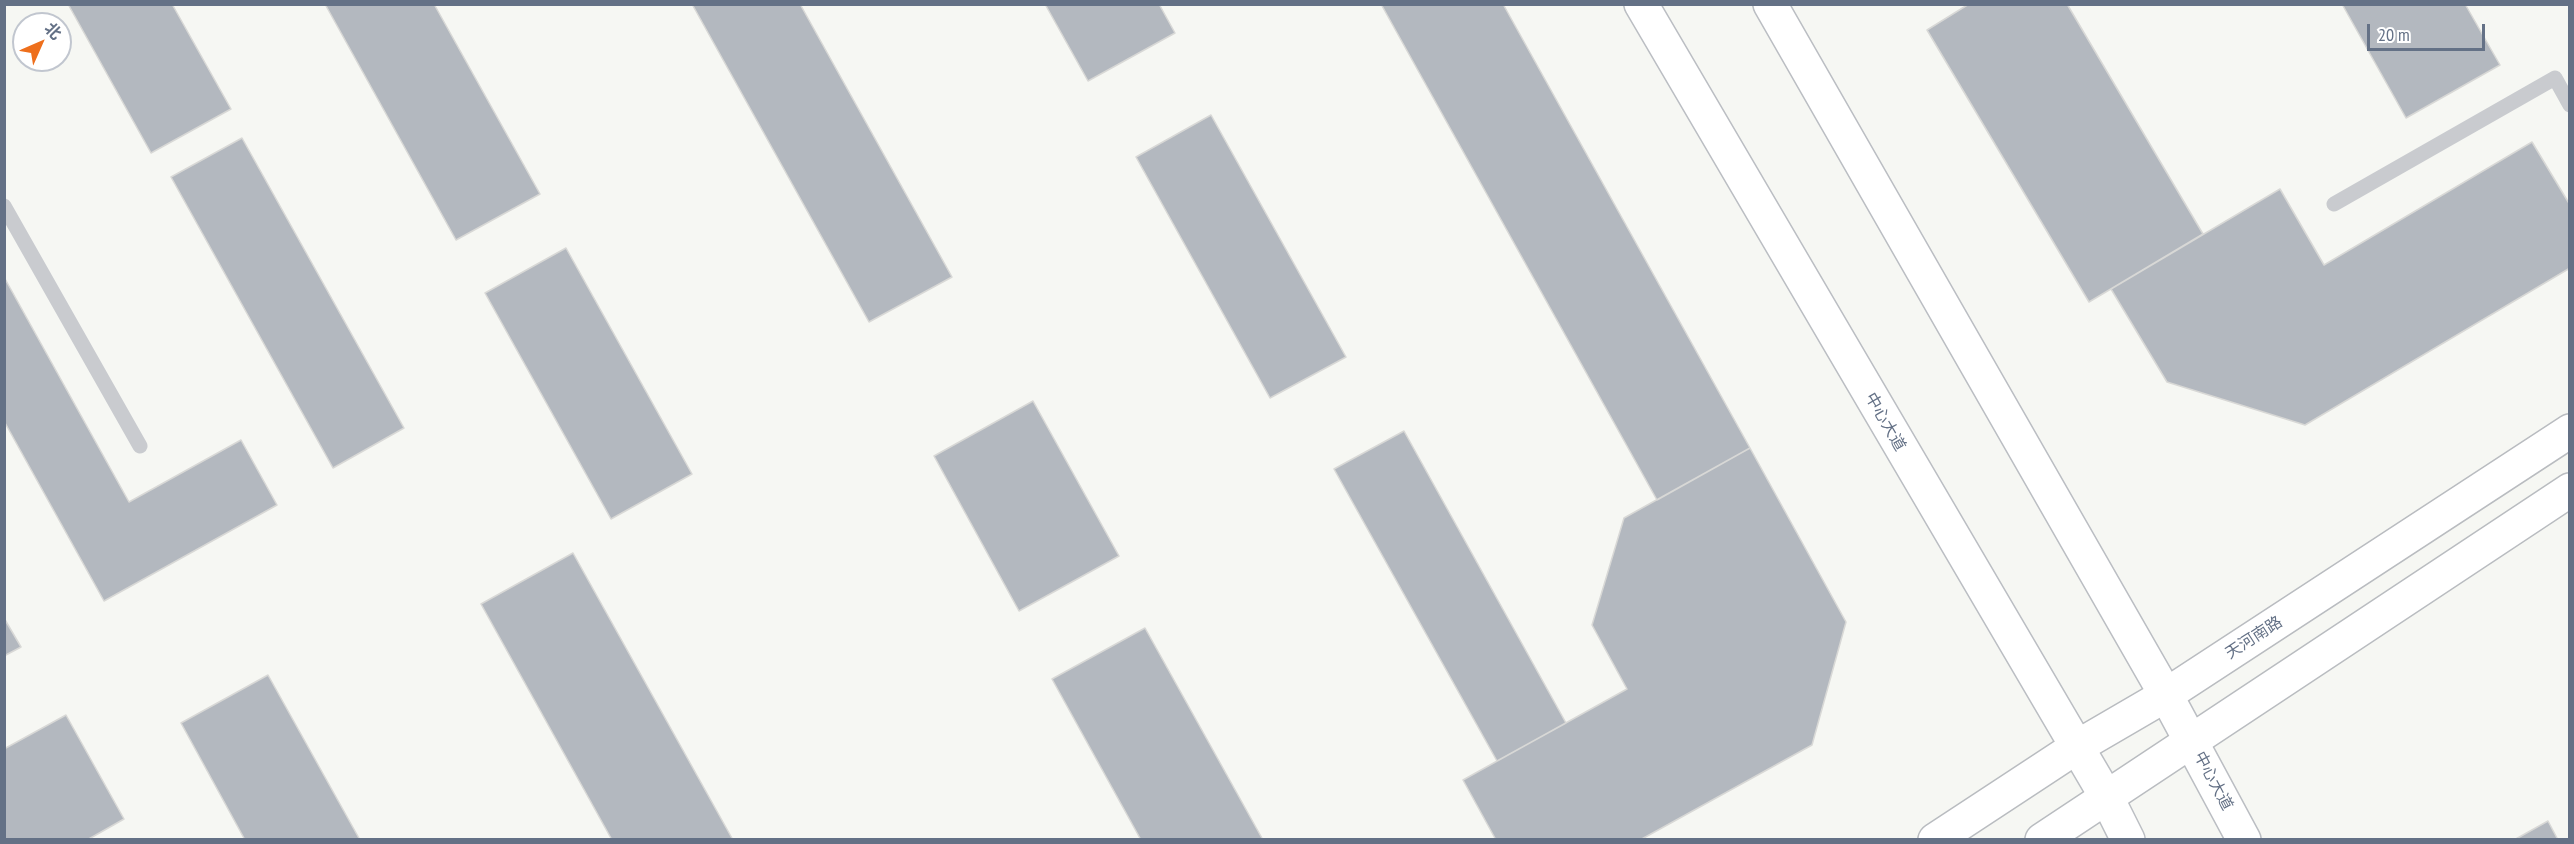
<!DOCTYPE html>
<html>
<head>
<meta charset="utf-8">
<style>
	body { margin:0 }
	#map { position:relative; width:2574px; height:844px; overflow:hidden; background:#f6f7f3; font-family:"PT Sans Narrow","Noto Sans SC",sans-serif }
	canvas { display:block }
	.frame { position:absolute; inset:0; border:6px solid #647186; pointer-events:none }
	.north { position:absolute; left:12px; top:12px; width:60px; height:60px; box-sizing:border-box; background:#fff; border:2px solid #c1c6cf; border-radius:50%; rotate:45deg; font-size:16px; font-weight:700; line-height:24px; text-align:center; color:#647186 }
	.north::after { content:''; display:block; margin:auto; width:21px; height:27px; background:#ee6f1c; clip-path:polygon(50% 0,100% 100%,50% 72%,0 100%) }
	.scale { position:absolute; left:2367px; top:24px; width:118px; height:27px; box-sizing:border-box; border:3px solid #647186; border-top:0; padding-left:8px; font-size:18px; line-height:21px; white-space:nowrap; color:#647186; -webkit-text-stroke:4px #fff; paint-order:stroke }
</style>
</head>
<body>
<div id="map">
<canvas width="2574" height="844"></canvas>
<div class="frame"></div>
<div class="north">北</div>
<div class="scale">20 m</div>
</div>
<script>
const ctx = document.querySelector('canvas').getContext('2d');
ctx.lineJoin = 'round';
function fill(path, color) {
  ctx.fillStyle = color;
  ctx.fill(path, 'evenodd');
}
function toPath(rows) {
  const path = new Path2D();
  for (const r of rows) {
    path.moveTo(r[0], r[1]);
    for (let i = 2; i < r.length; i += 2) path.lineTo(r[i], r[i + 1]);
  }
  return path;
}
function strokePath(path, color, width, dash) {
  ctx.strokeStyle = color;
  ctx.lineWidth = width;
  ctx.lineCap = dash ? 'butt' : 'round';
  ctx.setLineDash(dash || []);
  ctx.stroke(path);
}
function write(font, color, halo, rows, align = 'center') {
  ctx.font = font + ' "PT Sans Narrow","Noto Sans SC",sans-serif';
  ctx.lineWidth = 6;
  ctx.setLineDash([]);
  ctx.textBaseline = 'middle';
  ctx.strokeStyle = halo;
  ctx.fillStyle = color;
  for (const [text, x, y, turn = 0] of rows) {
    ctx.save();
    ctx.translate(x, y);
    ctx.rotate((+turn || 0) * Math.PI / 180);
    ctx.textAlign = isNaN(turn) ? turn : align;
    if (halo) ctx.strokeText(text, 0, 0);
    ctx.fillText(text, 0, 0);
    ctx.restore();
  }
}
const building = toPath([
	[68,4,172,4,231,109,151,153,68,4],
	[325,4,434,4,540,194,456,240,325,4],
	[692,4,800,4,952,277,869,322,692,4],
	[1045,4,1159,4,1175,33,1088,81,1045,4],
	[1381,4,1503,4,1750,448,1657,500,1381,4],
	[1969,4,2067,4,2203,234,2089,302,1927,30,1969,4],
	[2342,4,2465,4,2500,65,2406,118,2342,4],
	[1211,115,1346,357,1270,398,1136,157,1211,115],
	[242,138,404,428,333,468,171,177,242,138],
	[2532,142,2570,205,2570,268,2305,425,2167,382,2111,289,2280,189,2324,265,2532,142],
	[566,248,692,474,611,519,485,293,566,248],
	[4,277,129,502,241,440,277,505,104,601,4,421,4,277],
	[1033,401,1119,556,1019,611,934,456,1033,401],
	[1404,431,1566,723,1497,761,1334,469,1404,431],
	[1750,448,1846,622,1812,745,1640,840,1496,840,1463,780,1627,689,1592,625,1624,518,1750,448],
	[573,553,733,840,612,840,481,604,573,553],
	[4,618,21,647,4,656,4,618],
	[1145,628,1263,840,1141,840,1052,679,1145,628],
	[268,675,360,840,245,840,181,723,268,675],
	[66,715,124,819,87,840,4,840,4,749,66,715],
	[2548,821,2558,840,2514,840,2548,821]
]);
fill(building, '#b3b8bf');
strokePath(building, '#d8d8d6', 1.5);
const secondary = toPath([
	[1641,4,2107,798,2128,840],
	[1770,4,2166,695,2244,840]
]);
const primary = toPath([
	[1935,840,2075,748,2166,695,2570,431],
	[2042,840,2570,490]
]);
strokePath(secondary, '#bbbec3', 36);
strokePath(primary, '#b9bcc0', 36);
strokePath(toPath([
	[2334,204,2555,78,2570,105],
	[4,206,140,446]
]), '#c9cbcf', 15);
strokePath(secondary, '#fff', 33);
strokePath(primary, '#fff', 33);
write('16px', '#647186', '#fff', [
	["中心大道",1885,422,60],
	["天河南路",2254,638,-33],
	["中心大道",2213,781,62]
]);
</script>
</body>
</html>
